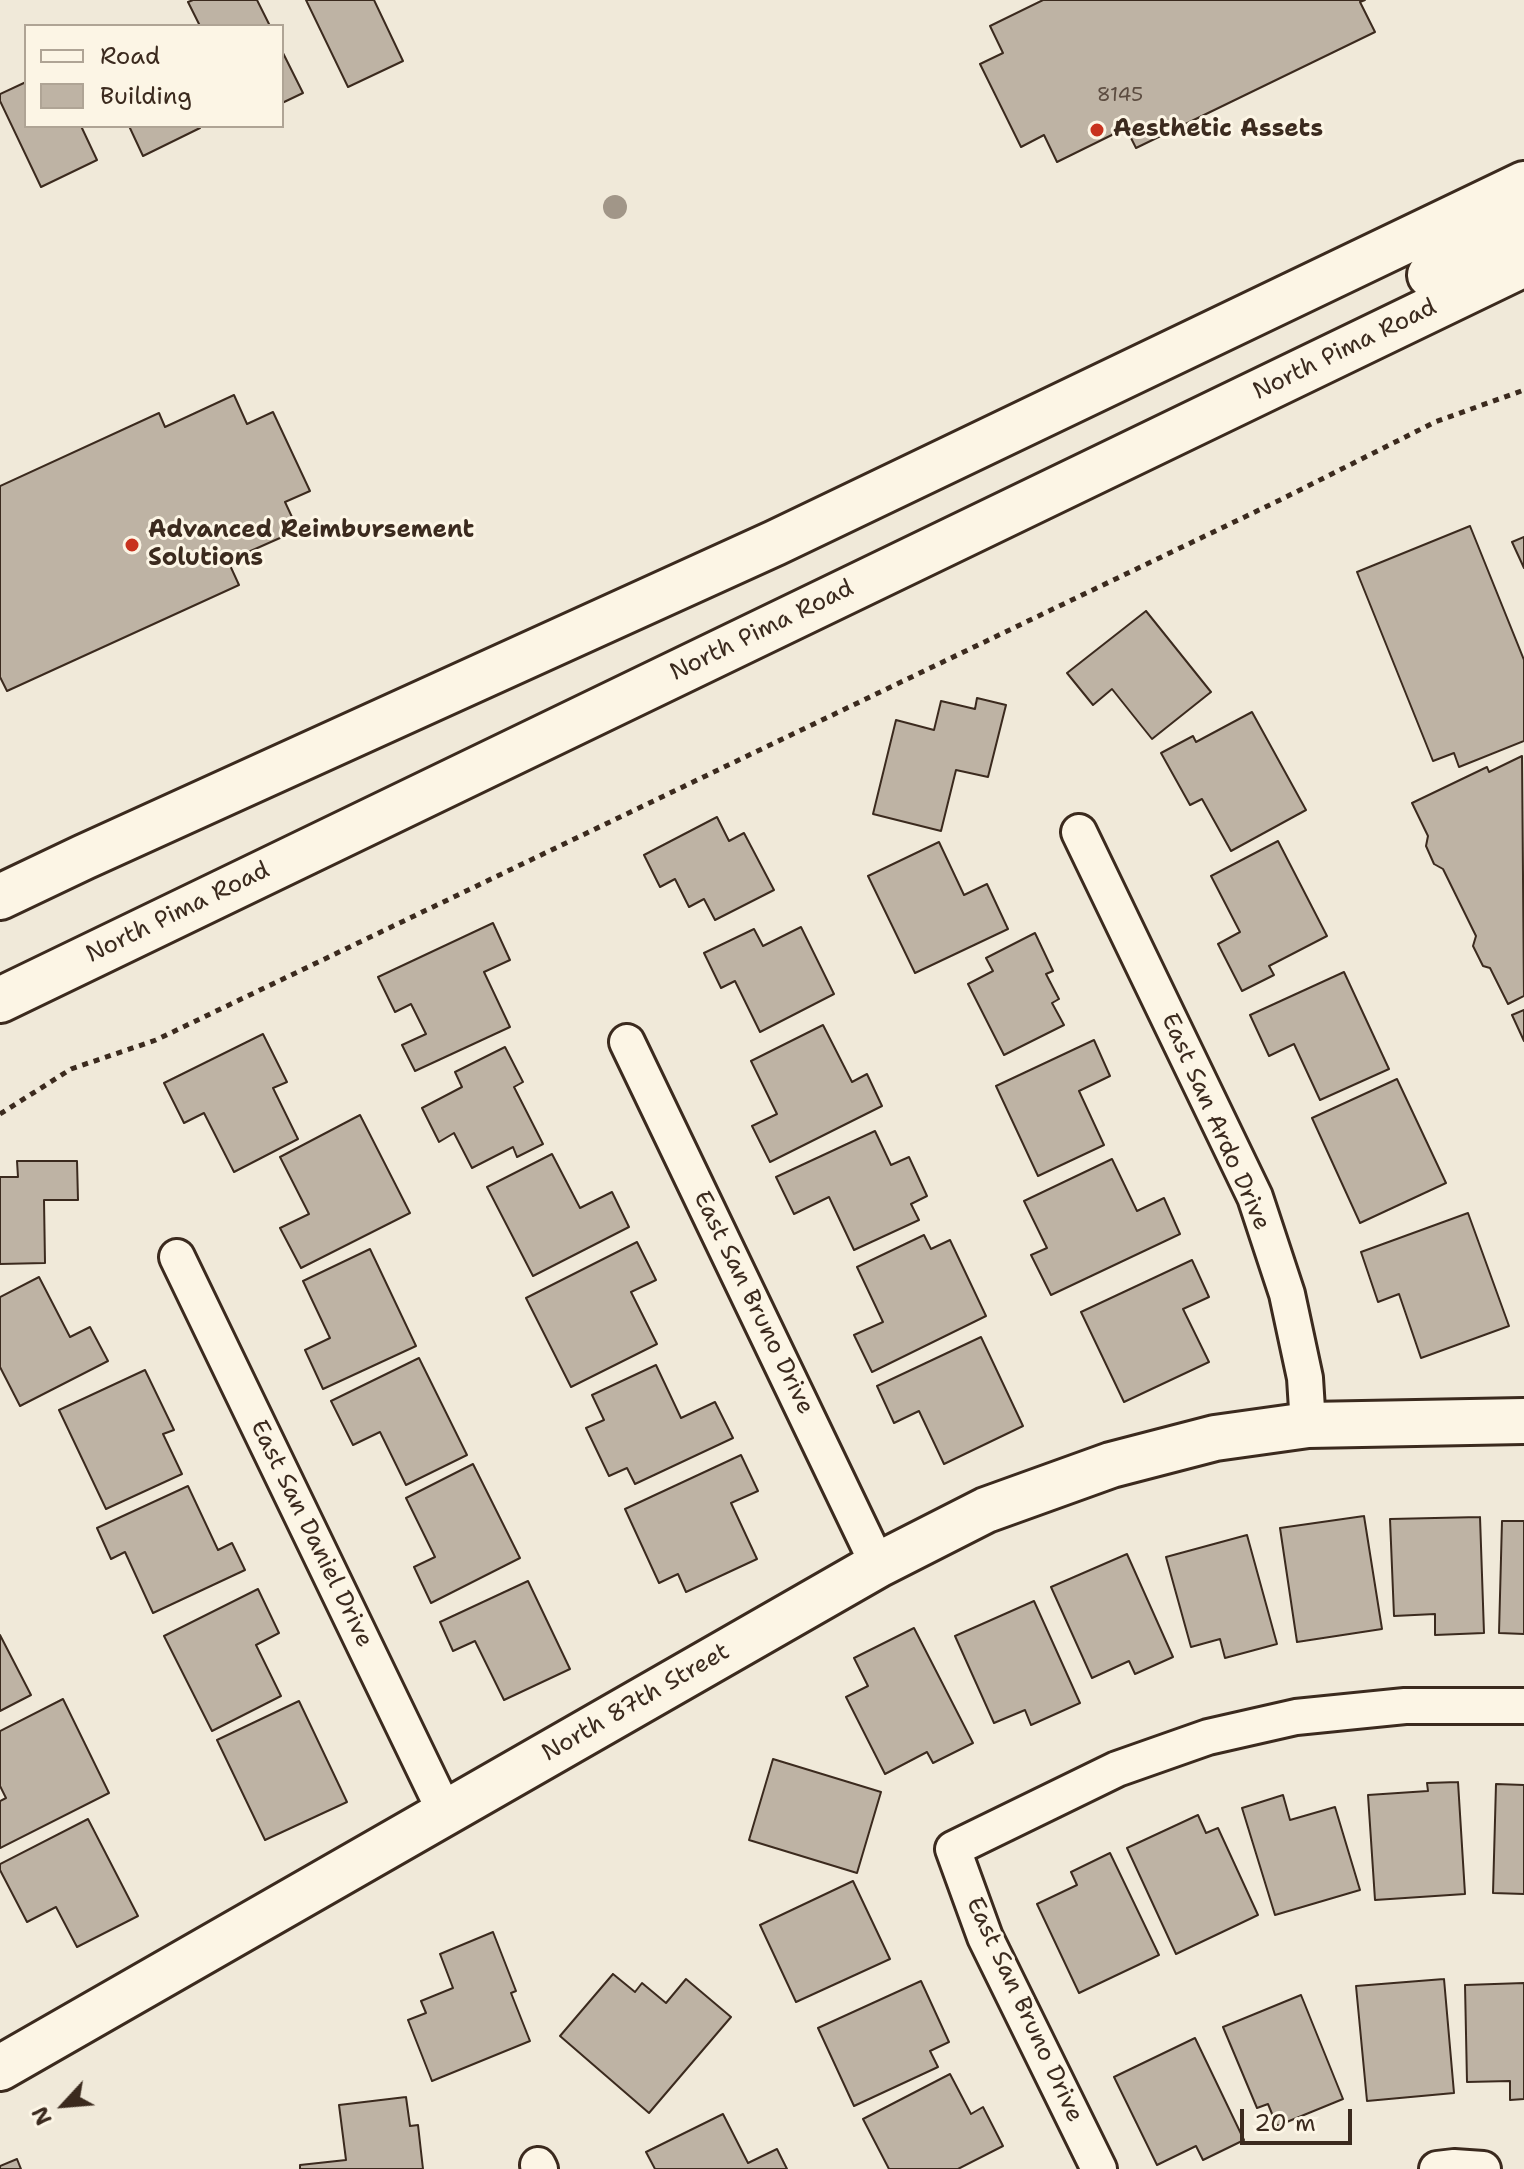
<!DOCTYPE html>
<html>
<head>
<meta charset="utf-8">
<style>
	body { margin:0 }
	#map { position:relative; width:1524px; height:2169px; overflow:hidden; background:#f0e9d9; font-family:"Shantell Sans",sans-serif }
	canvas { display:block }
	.legend { position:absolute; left:24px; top:24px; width:260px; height:104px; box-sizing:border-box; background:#fcf5e5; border:2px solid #afa495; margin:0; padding:10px 14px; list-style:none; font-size:24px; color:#3b2a1e }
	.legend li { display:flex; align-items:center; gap:16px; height:40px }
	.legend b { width:40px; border:2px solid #afa495 }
	.north { position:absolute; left:24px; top:2065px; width:80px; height:80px; -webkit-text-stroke:6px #fcf5e5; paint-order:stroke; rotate:244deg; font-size:22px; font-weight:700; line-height:32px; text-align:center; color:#3b2a1e }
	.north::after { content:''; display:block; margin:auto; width:28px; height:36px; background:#3b2a1e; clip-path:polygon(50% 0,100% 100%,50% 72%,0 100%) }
	.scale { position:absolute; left:1240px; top:2109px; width:112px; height:36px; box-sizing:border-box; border:4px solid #3b2a1e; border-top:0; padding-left:10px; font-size:24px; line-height:28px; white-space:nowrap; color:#3b2a1e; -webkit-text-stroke:6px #fcf5e5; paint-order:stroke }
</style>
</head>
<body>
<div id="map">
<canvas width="1524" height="2169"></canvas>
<ul class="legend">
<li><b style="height:10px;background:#fcf5e5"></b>Road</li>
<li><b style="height:22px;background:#beb3a4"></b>Building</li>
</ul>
<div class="north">N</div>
<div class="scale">20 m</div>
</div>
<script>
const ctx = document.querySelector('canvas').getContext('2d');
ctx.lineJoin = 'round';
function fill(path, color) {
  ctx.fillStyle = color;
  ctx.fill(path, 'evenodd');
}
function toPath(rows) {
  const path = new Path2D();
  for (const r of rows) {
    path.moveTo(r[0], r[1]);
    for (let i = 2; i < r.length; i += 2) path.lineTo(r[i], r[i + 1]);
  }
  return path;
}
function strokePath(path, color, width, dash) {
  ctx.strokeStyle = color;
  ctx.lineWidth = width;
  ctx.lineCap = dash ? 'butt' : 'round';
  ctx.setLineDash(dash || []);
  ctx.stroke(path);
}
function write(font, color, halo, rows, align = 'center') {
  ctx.font = font + ' "Shantell Sans",sans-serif';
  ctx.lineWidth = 6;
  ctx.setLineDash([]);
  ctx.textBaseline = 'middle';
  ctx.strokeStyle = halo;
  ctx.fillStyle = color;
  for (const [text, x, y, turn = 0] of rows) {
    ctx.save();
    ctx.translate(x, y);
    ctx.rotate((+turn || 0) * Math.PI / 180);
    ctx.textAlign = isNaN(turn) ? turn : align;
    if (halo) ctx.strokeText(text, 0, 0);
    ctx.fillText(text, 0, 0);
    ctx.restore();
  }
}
const building = toPath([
	[193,0,257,0,270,26,200,26,188,2,193,0],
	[306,0,374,0,403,61,348,87,306,0],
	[1043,0,1365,0,1360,2,1375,32,1136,148,1126,128,1057,162,1044,135,1021,147,980,64,1003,53,990,26,1043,0],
	[282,51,303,93,282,103,282,51],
	[26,82,26,126,81,126,97,160,41,187,0,101,0,94,26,82],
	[129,126,199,126,200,128,143,156,129,126],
	[234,395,247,424,273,412,310,491,285,502,298,530,228,561,239,585,7,691,0,677,0,486,159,413,165,427,234,395],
	[1470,526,1524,660,1524,741,1459,767,1454,753,1433,761,1357,572,1470,526],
	[1524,537,1524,568,1512,542,1524,537],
	[1146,611,1211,692,1152,739,1112,689,1093,705,1067,673,1146,611],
	[977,698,1006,705,988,777,956,770,941,831,873,814,896,720,934,730,941,701,975,709,977,698],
	[1252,712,1306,810,1231,851,1202,799,1190,805,1161,753,1193,736,1196,742,1252,712],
	[1522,756,1524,996,1508,1004,1490,968,1483,966,1473,946,1476,936,1443,869,1434,864,1426,846,1428,836,1412,803,1487,767,1489,772,1522,756],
	[717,817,729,841,744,833,774,890,715,920,704,899,689,907,675,879,660,887,644,855,717,817],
	[1278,841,1327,936,1269,966,1274,975,1242,991,1218,944,1240,932,1211,876,1278,841],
	[939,842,964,895,987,884,1008,929,915,973,868,876,939,842],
	[493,923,510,960,484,972,510,1027,415,1071,402,1045,426,1034,411,1004,395,1012,378,977,493,923],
	[801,927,834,994,760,1032,735,981,721,988,704,953,754,929,763,946,801,927],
	[1035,933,1053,971,1046,974,1059,999,1052,1003,1064,1025,1004,1055,968,984,993,971,986,958,1035,933],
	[1344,972,1389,1069,1320,1100,1294,1044,1269,1056,1250,1015,1344,972],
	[1524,1010,1524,1041,1512,1015,1524,1010],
	[823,1025,852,1082,867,1074,882,1106,770,1162,752,1126,777,1114,751,1061,823,1025],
	[263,1034,287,1082,273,1088,298,1139,234,1172,204,1113,184,1123,164,1083,263,1034],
	[1094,1040,1110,1076,1079,1091,1104,1145,1038,1176,996,1086,1094,1040],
	[505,1047,523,1082,514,1087,543,1144,517,1157,513,1147,472,1168,454,1133,439,1142,422,1108,462,1087,455,1072,505,1047],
	[1397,1079,1446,1183,1360,1223,1312,1118,1397,1079],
	[360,1115,410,1213,301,1268,280,1228,309,1214,280,1157,360,1115],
	[875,1131,891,1165,909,1157,927,1196,911,1204,919,1220,854,1250,829,1197,794,1214,776,1177,875,1131],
	[552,1154,580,1208,612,1192,629,1227,533,1276,487,1187,552,1154],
	[1112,1159,1137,1211,1164,1198,1180,1234,1051,1295,1031,1255,1047,1248,1024,1201,1112,1159],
	[17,1161,77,1161,78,1200,44,1200,45,1263,0,1264,0,1177,18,1177,17,1161],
	[1468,1213,1509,1326,1421,1358,1399,1294,1378,1302,1361,1252,1468,1213],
	[924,1235,931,1249,950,1240,986,1316,872,1372,854,1335,883,1322,857,1267,924,1235],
	[637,1242,656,1280,631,1292,657,1344,571,1387,526,1298,637,1242],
	[370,1249,416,1346,323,1389,305,1350,330,1338,303,1281,370,1249],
	[1192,1260,1209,1297,1183,1309,1209,1362,1124,1402,1081,1312,1192,1260],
	[39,1277,70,1337,90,1327,108,1361,20,1406,0,1367,0,1297,39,1277],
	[981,1337,1023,1426,944,1464,919,1411,894,1423,877,1386,981,1337],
	[419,1358,467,1455,406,1485,380,1432,353,1445,331,1401,419,1358],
	[656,1365,681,1418,715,1402,733,1438,635,1484,627,1468,609,1476,586,1428,604,1420,592,1395,656,1365],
	[145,1370,174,1430,163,1434,182,1474,106,1509,59,1410,145,1370],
	[741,1455,758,1491,731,1503,757,1559,686,1592,678,1574,659,1583,625,1509,741,1455],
	[473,1464,520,1558,431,1603,414,1567,435,1557,406,1498,473,1464],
	[188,1486,218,1550,232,1543,245,1570,153,1613,125,1552,111,1559,97,1528,188,1486],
	[1364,1516,1382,1629,1297,1642,1280,1528,1364,1516],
	[1480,1517,1484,1633,1435,1635,1435,1614,1394,1616,1390,1519,1480,1517],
	[1502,1521,1524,1521,1524,1634,1499,1633,1502,1521],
	[1247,1535,1277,1644,1225,1658,1220,1639,1191,1647,1166,1557,1247,1535],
	[1127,1554,1173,1657,1135,1674,1129,1661,1092,1678,1051,1587,1127,1554],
	[528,1581,570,1669,504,1700,475,1641,453,1651,440,1622,528,1581],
	[258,1589,279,1633,256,1645,281,1696,212,1731,164,1636,258,1589],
	[1034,1601,1080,1703,1031,1725,1025,1710,994,1723,955,1636,1034,1601],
	[914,1628,973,1743,933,1763,927,1752,885,1774,846,1697,868,1686,854,1658,914,1628],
	[0,1635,31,1695,0,1711,0,1635],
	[63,1699,109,1793,0,1848,0,1801,6,1798,0,1786,0,1731,63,1699],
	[299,1701,347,1802,265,1840,217,1740,299,1701],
	[773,1759,881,1792,857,1873,749,1840,773,1759],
	[1458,1782,1465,1894,1375,1900,1368,1795,1428,1791,1427,1783,1458,1782],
	[1496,1784,1524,1785,1524,1894,1493,1893,1496,1784],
	[1283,1795,1290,1820,1335,1807,1360,1890,1275,1915,1242,1808,1283,1795],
	[1198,1815,1206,1833,1218,1828,1258,1915,1176,1954,1127,1848,1198,1815],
	[88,1819,138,1916,77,1947,56,1907,27,1922,0,1870,0,1864,88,1819],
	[1110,1853,1159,1955,1079,1993,1037,1904,1077,1885,1071,1872,1110,1853],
	[853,1881,890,1959,796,2002,760,1925,853,1881],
	[493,1932,516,1991,511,1993,530,2041,432,2081,408,2020,426,2013,421,2001,453,1988,440,1954,493,1932],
	[613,1974,635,1992,642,1983,666,2003,686,1979,731,2017,649,2113,560,2036,613,1974],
	[1444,1979,1454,2093,1367,2101,1356,1986,1444,1979],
	[921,1981,949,2042,930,2051,938,2067,854,2106,818,2028,921,1981],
	[1524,1983,1524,2099,1510,2100,1510,2081,1467,2082,1465,1985,1524,1983],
	[1301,1995,1343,2099,1277,2126,1268,2104,1257,2108,1223,2027,1301,1995],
	[1195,2038,1244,2140,1203,2160,1196,2146,1157,2165,1114,2077,1195,2038],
	[950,2074,971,2114,983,2107,1003,2146,958,2169,889,2169,863,2119,950,2074],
	[406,2097,410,2126,418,2125,423,2169,300,2169,300,2165,346,2160,339,2105,406,2097],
	[723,2114,748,2163,777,2149,787,2169,655,2169,646,2152,723,2114],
	[17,2159,21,2169,0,2169,0,2166,17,2159]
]);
fill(building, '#beb3a4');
strokePath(building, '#3b2a1e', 2);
const street = toPath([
	[1079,832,1255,1197,1287,1294,1305,1378,1308,1425],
	[627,1042,878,1565],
	[177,1257,445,1812],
	[538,2165,540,2169],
	[1099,2169,985,1937,953,1849,1117,1769,1208,1737,1296,1717,1405,1706,1524,1706],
	[1437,2169,1454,2167,1483,2169]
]);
const secondary = toPath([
	[1430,275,1524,229],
	[0,897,84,857,775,543,1524,184],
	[0,1000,1524,264],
	[0,2068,878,1565,986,1510,1111,1465,1215,1438,1308,1425,1524,1421]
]);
strokePath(street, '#3b2a1e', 40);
strokePath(secondary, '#3b2a1e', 50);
strokePath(toPath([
	[0,1114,71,1069,156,1040,1282,499,1435,422,1524,390]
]), '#3b2a1e', 5, [6, 6]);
strokePath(street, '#fcf5e5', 34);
strokePath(secondary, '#fcf5e5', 44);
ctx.fillStyle = '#a19688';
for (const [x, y] of [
	[615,207]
]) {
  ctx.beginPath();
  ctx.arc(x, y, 12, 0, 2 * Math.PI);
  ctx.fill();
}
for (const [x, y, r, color] of [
	[1097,130,8,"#c8321e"],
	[132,545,8,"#c8321e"]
]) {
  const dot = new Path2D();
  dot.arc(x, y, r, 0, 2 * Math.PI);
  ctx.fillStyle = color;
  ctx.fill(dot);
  strokePath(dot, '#fcf5e5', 3);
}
write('20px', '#5c4c40', null, [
	["8145",1120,96]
]);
write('bold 24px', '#3b2a1e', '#fcf5e5', [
	["Aesthetic Assets",1113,130],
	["Advanced Reimbursement",148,531],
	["Solutions",148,559]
], 'left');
write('24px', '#3b2a1e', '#fcf5e5', [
	["North Pima Road",1345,350,-26],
	["North Pima Road",762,631,-26],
	["North Pima Road",178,913,-26],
	["East San Ardo Drive",1215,1122,66],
	["East San Bruno Drive",753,1303,64],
	["East San Daniel Drive",311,1534,64],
	["North 87th Street",636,1703,-30],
	["East San Bruno Drive",1024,2010,65]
]);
</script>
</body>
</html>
